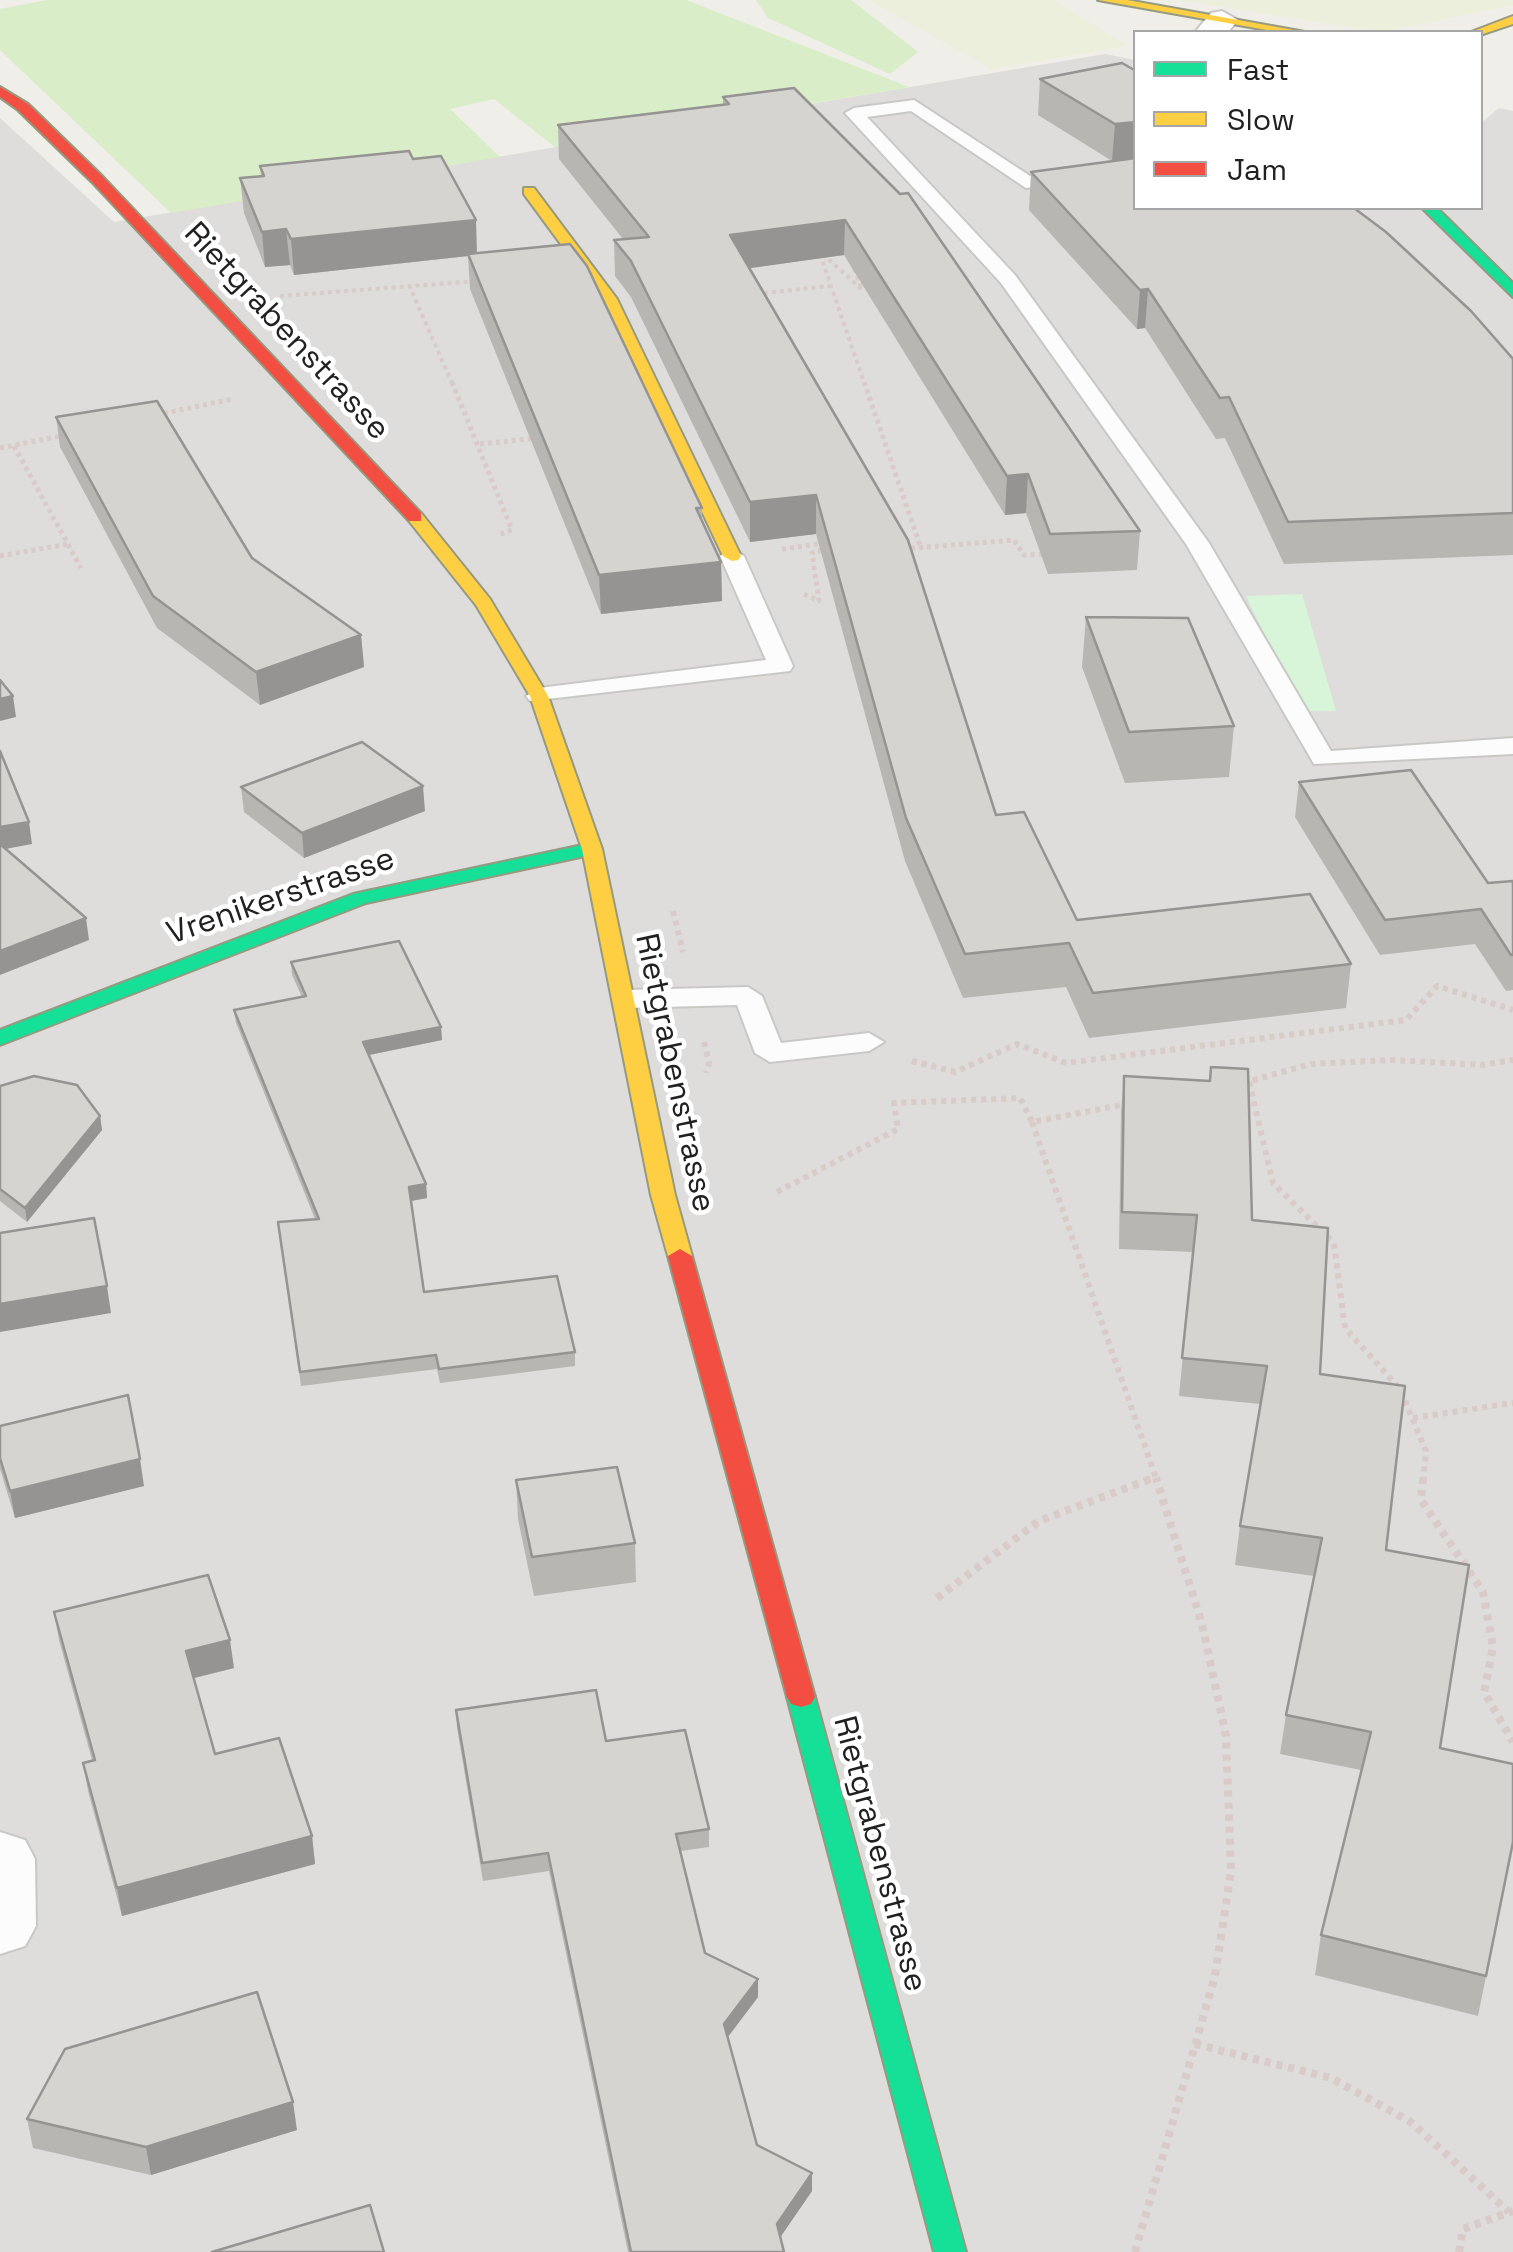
<!DOCTYPE html>
<html>
<head>
<meta charset="utf-8">
<style>
	body { margin:0 }
	#map { position:relative; width:1513px; height:2252px; overflow:hidden; background:#efeee9; font-family:"Space Grotesk",sans-serif }
	canvas { display:block }
	.legend { position:absolute; left:1133px; top:30px; width:350px; height:180px; box-sizing:border-box; background:#fff; border:2px solid #a6a6a6; margin:0; padding:12px 18px; list-style:none; font-size:30px; color:#212121 }
	.legend li { display:flex; align-items:center; gap:20px; height:50px }
	.legend b { width:50px; border:2px solid #a6a6a6 }
</style>
</head>
<body>
<div id="map">
<canvas width="1513" height="2252"></canvas>
<ul class="legend">
<li><b style="height:12px;background:#16e098"></b>Fast</li>
<li><b style="height:12px;background:#ffcf43"></b>Slow</li>
<li><b style="height:12px;background:#f24e42"></b>Jam</li>
</ul>
</div>
<script>
const ctx = document.querySelector('canvas').getContext('2d');
ctx.lineJoin = 'round';
function fill(path, color) {
  ctx.fillStyle = color;
  ctx.fill(path, 'evenodd');
}
function toPath(rows) {
  const path = new Path2D();
  for (const r of rows) {
    path.moveTo(r[0], r[1]);
    for (let i = 2; i < r.length; i += 2) path.lineTo(r[i], r[i + 1]);
  }
  return path;
}
function strokePath(path, color, width, dash) {
  ctx.strokeStyle = color;
  ctx.lineWidth = width;
  ctx.lineCap = dash ? 'butt' : 'round';
  ctx.setLineDash(dash || []);
  ctx.stroke(path);
}
function write(font, color, halo, rows, align = 'center') {
  ctx.font = font + ' "Space Grotesk",sans-serif';
  ctx.lineWidth = 9;
  ctx.setLineDash([]);
  ctx.textBaseline = 'middle';
  ctx.strokeStyle = halo;
  ctx.fillStyle = color;
  for (const [text, x, y, turn = 0] of rows) {
    ctx.save();
    ctx.translate(x, y);
    ctx.rotate((+turn || 0) * Math.PI / 180);
    ctx.textAlign = isNaN(turn) ? turn : align;
    if (halo) ctx.strokeText(text, 0, 0);
    ctx.fillText(text, 0, 0);
    ctx.restore();
  }
}
fill(toPath([
	[1105,54,1135,60,1136,208,1480,208,1481,123,1499,108,1513,111,1513,2252,0,2252,0,118,114,222]
]), '#dedddb');
fill(toPath([
	[868,0,1053,0,1128,46,991,69],
	[1178,0,1513,0,1513,5,1381,32]
]), '#edefdd');
fill(toPath([
	[47,0,686,0,909,87,555,147,494,99,450,109,500,157,171,213,0,50,0,9],
	[756,0,851,0,918,52,890,74,768,18]
]), '#d9edc8');
fill(toPath([
	[1302,594,1336,711,1301,711,1246,596]
]), '#d8f5da');
const lane = toPath([
	[914,100,1030,176,1136,161,1136,173,1026,188,911,111,867,117,1015,275,1209,543,1331,751,1513,738,1513,754,1314,764,1186,544,1001,283,845,113,854,108,914,100],
	[732,549,744,556,793,666,790,671,530,701,526,696,539,688,766,660,720,556,732,549],
	[748,987,762,996,781,1043,869,1033,884,1042,869,1051,770,1062,755,1053,737,1005,626,1008,612,999,626,990,748,987]
]);
const street = toPath([
	[1222,11,1238,20,1228,32,1195,32,1211,13,1222,11],
	[0,1832,25,1840,35,1859,36,1926,25,1946,0,1954,0,1832]
]);
const fast = toPath([
	[1422,208,1437,208,1513,283,1513,297,1422,208],
	[592,843,602,849,599,853,366,903,0,1045,0,1030,353,894,592,843],
	[801,1687,811,1690,815,1697,966,2252,934,2252,787,1697,791,1690,801,1687]
]);
const slow = toPath([
	[1098,0,1127,0,1305,32,1278,32,1098,0],
	[1513,16,1513,24,1480,35,1471,32,1513,16],
	[524,188,534,188,617,299,741,556,738,560,732,561,723,556,602,300,524,194,524,188],
	[415,512,421,513,490,599,548,696,602,849,675,1195,692,1256,688,1261,680,1263,668,1256,651,1195,582,849,530,696,476,605,406,517,415,512]
]);
const jam = toPath([
	[0,87,28,104,102,176,421,513,421,521,409,521,92,182,18,110,0,97,0,87],
	[680,1249,692,1256,815,1697,811,1704,801,1707,791,1704,787,1697,668,1256,680,1249]
]);
strokePath(lane, '#c8c8c5', 4);
strokePath(street, '#c8c8c5', 4);
strokePath(fast, '#969a80', 4);
strokePath(slow, '#969a80', 4);
strokePath(jam, '#969a80', 4);
strokePath(toPath([
	[820,254,865,385],
	[823,254,862,290,853,266],
	[409,285,453,385],
	[756,294,829,286],
	[280,296,477,281]
]), '#d8cbc8', 4, [4, 4]);
strokePath(toPath([
	[452,382,512,530,498,535],
	[864,382,921,548],
	[156,415,232,399],
	[480,444,538,438],
	[14,446,81,568],
	[0,448,66,435],
	[782,549,824,543],
	[903,549,1014,540,1024,555,1046,554],
	[0,556,68,544],
	[804,594,819,601,812,553,819,550,823,556]
]), '#d8cbc8', 5, [4, 4]);
strokePath(toPath([
	[673,911,683,952],
	[704,1042,709,1063,706,1073],
	[912,1061,955,1072,1017,1044,1066,1063,1406,1020,1437,986,1513,1010],
	[1249,1082,1273,1183,1334,1243,1345,1328,1400,1389,1426,1451,1423,1481],
	[1243,1083,1311,1064,1392,1060,1482,1065,1513,1060],
	[1032,1122,1157,1481],
	[777,1192,898,1129,894,1103,1020,1098,1032,1122,1127,1104],
	[1413,1418,1513,1403],
	[1146,1481,1156,1477]
]), '#d8cbc8', 6, [5, 5]);
strokePath(toPath([
	[1423,1478,1421,1500,1483,1592,1493,1647,1484,1692,1513,1742],
	[937,1598,1039,1521,1153,1478],
	[1195,2044,1331,2078,1411,2122,1509,2212],
	[1135,2252,1215,1976,1231,1871,1226,1736,1202,1624,1156,1478],
	[1459,2252,1463,2229,1513,2211]
]), '#d8cbc8', 8, [6, 6]);
fill(lane, '#fdfcfc');
fill(street, '#fdfcfc');
fill(fast, '#16e098');
fill(slow, '#ffcf43');
fill(jam, '#f24e42');
fill(toPath([
	[1122,63,1136,208,1513,359,1513,555,1284,564,1225,438,1216,439,1145,328,1137,329,1029,210,1031,172,1112,161,1038,115,1040,79],
	[794,88,1140,531,1137,570,1048,574,1026,513,1005,515,844,255,749,268,996,815,1077,920,1351,964,1346,1008,1089,1038,1066,987,963,998,905,861,816,534,750,542,631,297,615,276,614,240,623,239,559,159,558,125,723,104,723,97],
	[413,159,477,253,702,508,702,522,721,562,722,601,601,614,470,289,468,256,294,275,290,265,265,267,244,213,240,178,261,176,260,166],
	[56,417,252,558,361,635,364,667,260,705,157,628,60,447],
	[1086,617,1234,726,1229,777,1125,783,1082,667],
	[1299,782,1488,883,1513,881,1513,990,1506,991,1475,944,1380,955,1295,817],
	[241,787,425,811,304,858,244,812],
	[291,962,441,1027,442,1040,369,1055,426,1184,427,1198,411,1201,424,1292,575,1352,575,1366,440,1383,437,1369,301,1386,278,1222,315,1219,236,1023,234,1010,302,997,292,975],
	[1124,1076,1252,1220,1320,1374,1386,1550,1440,1748,1513,1842,1478,2016,1315,1975,1321,1935,1361,1770,1280,1754,1286,1715,1314,1576,1235,1565,1240,1526,1260,1404,1179,1396,1193,1252,1119,1249,1121,1112],
	[0,1086,100,1116,102,1130,27,1222,0,1201],
	[0,1426,144,1486,15,1518,0,1469],
	[516,1480,635,1543,636,1582,534,1596,518,1519],
	[54,1612,234,1668,194,1678,215,1754,312,1836,315,1864,122,1916,88,1791,83,1763,92,1760,59,1640],
	[456,1710,606,1741,709,1829,709,1847,681,1851,705,1953,758,1997,728,2037,757,2145,812,2173,812,2191,780,2237,784,2252,628,2252,549,1871,483,1881,457,1728],
	[27,2119,297,2130,151,2175,33,2148]
]), '#b8b6b3');
fill(toPath([
	[1136,122,1136,158,1112,161,1115,124],
	[476,220,477,255,294,275,291,239],
	[845,220,844,255,730,271,730,235],
	[286,229,290,265,265,267,262,232],
	[1148,289,1145,328,1137,329,1140,290],
	[1028,474,1026,513,1005,515,1007,476],
	[816,495,816,534,750,542,750,502],
	[721,562,722,601,601,614,599,575],
	[361,635,364,667,260,705,256,672],
	[13,696,16,717,0,721,0,699],
	[423,786,425,811,304,858,302,833],
	[29,822,32,844,0,850,0,827],
	[86,918,89,940,0,975,0,951],
	[441,1027,442,1040,364,1056,363,1042],
	[100,1116,102,1130,27,1222,25,1208],
	[426,1184,427,1198,411,1201,409,1187],
	[107,1286,111,1313,0,1332,0,1304],
	[140,1459,144,1486,15,1518,10,1491],
	[230,1640,234,1668,190,1679,186,1651],
	[312,1836,315,1864,122,1916,117,1888],
	[758,1979,758,1997,724,2042,724,2024],
	[293,2102,297,2130,151,2175,146,2147],
	[812,2173,812,2191,777,2242,777,2224]
]), '#969492');
const building = toPath([
	[1122,63,1136,71,1136,122,1115,124,1040,79,1122,63],
	[794,88,900,194,908,193,1140,531,1050,534,1028,474,1007,476,845,220,730,235,908,540,996,815,1024,812,1077,920,1310,894,1351,964,1093,993,1069,943,965,954,906,818,816,495,750,502,631,261,614,240,649,237,558,125,729,104,723,97,794,88],
	[409,151,413,159,441,156,476,220,291,239,286,229,262,232,240,178,264,176,260,166,409,151],
	[1136,158,1136,208,1354,208,1386,232,1471,311,1513,359,1513,513,1288,522,1229,397,1220,398,1148,289,1140,290,1031,172,1136,158],
	[570,244,587,266,702,508,696,508,721,562,599,575,468,254,570,244],
	[157,401,252,558,361,635,256,672,153,596,56,417,157,401],
	[1086,617,1188,618,1234,726,1129,732,1086,617],
	[0,680,13,696,0,699,0,680],
	[362,742,423,786,302,833,241,787,362,742],
	[0,751,29,822,0,827,0,751],
	[1411,770,1488,883,1513,881,1513,955,1511,955,1481,909,1385,920,1299,782,1411,770],
	[0,844,86,918,0,951,0,844],
	[399,941,441,1027,363,1042,426,1184,409,1187,424,1292,557,1276,575,1352,439,1369,436,1355,300,1372,278,1222,319,1219,234,1010,306,996,291,962,399,941],
	[1211,1067,1248,1069,1252,1220,1328,1228,1320,1374,1405,1386,1386,1550,1469,1565,1440,1748,1513,1764,1513,1842,1486,1976,1321,1935,1371,1732,1286,1715,1322,1538,1240,1526,1267,1366,1182,1358,1197,1215,1122,1212,1124,1076,1210,1081,1211,1067],
	[34,1076,77,1085,100,1116,25,1208,0,1189,0,1086,34,1076],
	[94,1218,107,1286,0,1304,0,1233,94,1218],
	[128,1395,140,1459,10,1491,0,1458,0,1426,128,1395],
	[617,1467,635,1543,532,1557,516,1480,617,1467],
	[208,1575,230,1640,186,1651,215,1754,279,1738,312,1836,117,1888,83,1763,95,1760,54,1612,208,1575],
	[596,1690,606,1741,685,1730,709,1829,676,1834,705,1953,758,1979,724,2024,757,2145,812,2173,777,2224,784,2252,631,2252,548,1853,482,1863,456,1710,596,1690],
	[257,1992,293,2102,146,2147,27,2119,65,2049,257,1992],
	[370,2205,384,2252,212,2252,370,2205]
]);
fill(building, '#d6d4d0');
strokePath(building, '#969492', 2.5);
write('32px', '#212121', '#fff', [
	["Rietgrabenstrasse",286,332,47],
	["Vrenikerstrasse",281,897,-19],
	["Rietgrabenstrasse",674,1073,78],
	["Rietgrabenstrasse",879,1854,75]
]);
</script>
</body>
</html>
